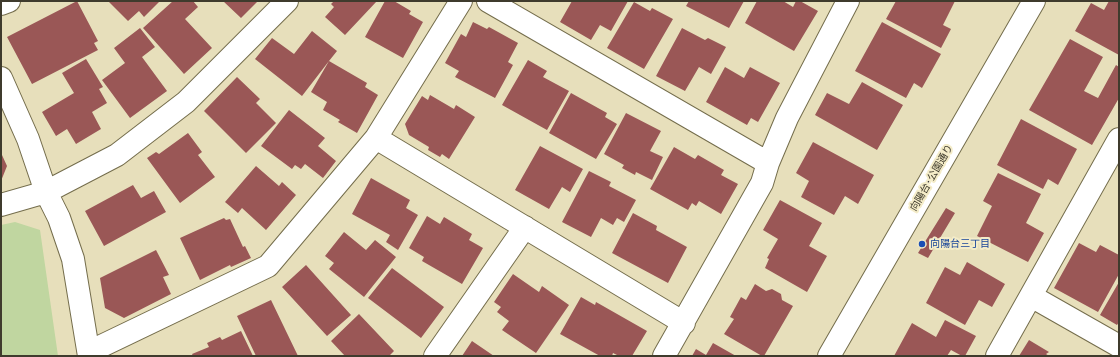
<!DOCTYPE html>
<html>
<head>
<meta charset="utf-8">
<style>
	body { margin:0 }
	#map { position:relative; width:1120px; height:357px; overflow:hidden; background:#e7dfbb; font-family:"DM Sans",sans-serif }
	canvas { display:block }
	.frame { position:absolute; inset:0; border:2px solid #3f3b2d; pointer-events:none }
</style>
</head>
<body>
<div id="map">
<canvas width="1120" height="357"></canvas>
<div class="frame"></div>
</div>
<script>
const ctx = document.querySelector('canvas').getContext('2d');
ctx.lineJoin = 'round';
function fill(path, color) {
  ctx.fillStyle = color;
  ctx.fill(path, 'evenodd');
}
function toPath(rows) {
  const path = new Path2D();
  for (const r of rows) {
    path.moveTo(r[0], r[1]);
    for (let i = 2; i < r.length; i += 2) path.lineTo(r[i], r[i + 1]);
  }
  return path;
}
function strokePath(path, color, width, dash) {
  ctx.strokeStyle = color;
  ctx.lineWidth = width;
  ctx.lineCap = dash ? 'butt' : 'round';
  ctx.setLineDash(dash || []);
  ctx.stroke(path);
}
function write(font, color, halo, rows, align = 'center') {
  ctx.font = font + ' "DM Sans","Noto Sans JP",sans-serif';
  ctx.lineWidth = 4;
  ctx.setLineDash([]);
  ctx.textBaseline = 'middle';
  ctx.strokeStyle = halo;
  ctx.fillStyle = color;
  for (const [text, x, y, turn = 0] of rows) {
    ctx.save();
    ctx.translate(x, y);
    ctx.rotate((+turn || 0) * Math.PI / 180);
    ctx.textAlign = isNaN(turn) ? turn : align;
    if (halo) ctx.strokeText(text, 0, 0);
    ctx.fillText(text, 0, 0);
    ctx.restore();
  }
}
fill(toPath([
	[15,222,40,230,58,356,1,356,1,225]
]), '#c0d6a0');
fill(toPath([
	[77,1,98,41,94,43,98,50,32,84,7,37],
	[108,1,160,1,144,17,139,11,128,21],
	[173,1,193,1,198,7,185,19,212,48,184,74,143,28],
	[223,1,258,1,241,18],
	[334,1,377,1,345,35,325,17,334,7,331,4],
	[385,1,394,1,411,11,409,14,423,22,403,58,365,37],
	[572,1,628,1,611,31,600,25,591,40,560,22],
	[689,1,744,1,729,28,686,6],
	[757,1,783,1,793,7,796,1,800,1,818,11,794,51,745,23],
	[896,1,955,1,943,25,951,29,941,48,886,19],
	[1109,1,1119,1,1119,55,1075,31,1091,3,1104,10],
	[634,2,650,11,652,8,673,19,644,69,607,48],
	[473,22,487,29,489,27,518,43,508,62,513,65,495,98,455,77,459,71,445,63,461,34,466,37],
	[882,22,941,54,922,88,914,83,906,98,855,71],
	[140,28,155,47,142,57,167,91,130,118,102,80,125,63,114,48],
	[682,28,705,40,708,38,726,47,711,74,699,67,685,91,656,76],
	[312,31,337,51,329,61,367,83,365,87,378,95,357,133,338,122,340,120,323,110,327,102,311,92,329,61,302,96,255,59,272,38,294,54],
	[1070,39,1103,57,1084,91,1098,98,1116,65,1119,67,1119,98,1092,145,1029,110],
	[86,59,103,87,99,89,107,103,92,112,101,129,76,144,67,129,56,136,42,112,74,93,62,73],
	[528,60,547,71,543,77,569,91,547,130,502,105],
	[725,67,744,78,750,67,780,83,758,122,751,118,747,125,706,102],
	[237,77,260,99,256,103,276,123,246,153,204,111],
	[862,82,903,105,877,150,815,115,827,93,849,104],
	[571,93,607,113,605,117,617,124,596,159,549,133],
	[430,95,454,109,456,105,475,117,449,159,442,154,440,157,428,150,429,147,409,135,405,124,422,96,428,100],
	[289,110,325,138,318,146,336,161,323,178,305,164,301,169,295,165,292,169,261,146],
	[626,113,661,131,650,151,663,157,652,180,636,172,635,175,622,168,624,165,604,154],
	[1021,119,1077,149,1058,185,1048,179,1043,189,997,165],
	[188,133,202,152,198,155,215,177,180,203,147,158,156,152,159,154],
	[813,142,874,175,858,204,845,196,834,215,801,197,809,181,796,173],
	[540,146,583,169,570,192,562,187,549,209,515,190],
	[674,147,695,159,698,155,724,170,721,175,738,184,721,214,699,201,696,206,692,203,688,210,650,189],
	[2,155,7,166,1,181,1,156],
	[256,166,279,186,282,182,296,195,266,230,242,208,238,213,225,202],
	[589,171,611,182,609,186,636,200,624,222,617,218,613,225,601,218,591,237,562,222],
	[998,173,1041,194,1026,223,1044,233,1028,262,977,236,992,206,983,201],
	[371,178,410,200,406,208,418,215,398,250,386,242,390,235,352,214],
	[133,185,141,198,154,191,166,212,104,246,85,211],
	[780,200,822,223,809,246,827,256,807,292,765,268,769,259,767,258,778,239,763,230],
	[946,208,955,213,928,258,918,253],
	[633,213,657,226,656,230,687,247,668,283,612,253],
	[427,216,440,224,444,217,472,234,469,240,483,248,462,284,422,261,424,257,409,248],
	[224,218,226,220,230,219,243,247,245,246,251,258,231,267,230,265,200,280,180,238],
	[344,232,366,250,375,240,396,257,364,297,329,269,334,263,325,256],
	[1079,243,1096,252,1100,245,1119,255,1119,274,1098,312,1054,288],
	[156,250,169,275,163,277,171,294,124,318,105,308,100,278],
	[967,262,1005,284,992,307,979,300,965,325,926,303,945,267,960,275],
	[306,265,351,315,327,336,282,287],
	[392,268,444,307,421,338,368,298],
	[513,274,539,292,542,286,569,305,536,353,502,330,509,321,497,312,501,307,494,302],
	[1119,282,1119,322,1117,325,1100,315],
	[755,284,766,291,772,289,781,294,782,300,793,306,764,356,762,356,724,334,734,319,730,317,741,297,746,300],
	[581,297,595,305,596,302,647,331,632,356,619,356,613,353,612,356,600,356,560,334],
	[271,300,298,356,256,356,237,316],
	[359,314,394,351,389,356,345,356,331,341],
	[945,320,976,336,965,356,962,356,951,350,947,356,894,356,912,323,936,337],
	[241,331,253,356,193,356,192,354,209,347,207,343,220,337,222,340],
	[1029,340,1049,352,1046,354,1049,356,1019,356],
	[472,341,494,356,462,356],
	[713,343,736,356,692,356,696,349,706,355]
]), '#9a5756');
const minor = toPath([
	[488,1,768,163],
	[1,4,9,1],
	[1,78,28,139,46,192,59,218,73,259,89,356],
	[376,138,684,323],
	[1,205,46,192,117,155,186,102,287,1],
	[1031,296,1119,346],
	[89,352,268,266,376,138,461,1],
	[435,356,525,227],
	[664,356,762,183,768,163,787,118,848,1],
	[997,356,1119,139]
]);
const tertiary = toPath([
	[829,356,1034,1]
]);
strokePath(minor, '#746d4c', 24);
strokePath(tertiary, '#746d4c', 24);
strokePath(minor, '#fff', 22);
strokePath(tertiary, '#fff', 22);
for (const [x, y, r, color] of [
	[922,244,4,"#1a4fb4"]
]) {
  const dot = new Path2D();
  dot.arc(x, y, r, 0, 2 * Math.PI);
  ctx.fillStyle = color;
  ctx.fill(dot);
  strokePath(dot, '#f4ecc8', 1.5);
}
write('10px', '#3f3b2d', '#f4ecc8', [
	["向陽台･公園通り",932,178,-60]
]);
write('10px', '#164399', '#f4ecc8', [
	["向陽台三丁目",930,244]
], 'left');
</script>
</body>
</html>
